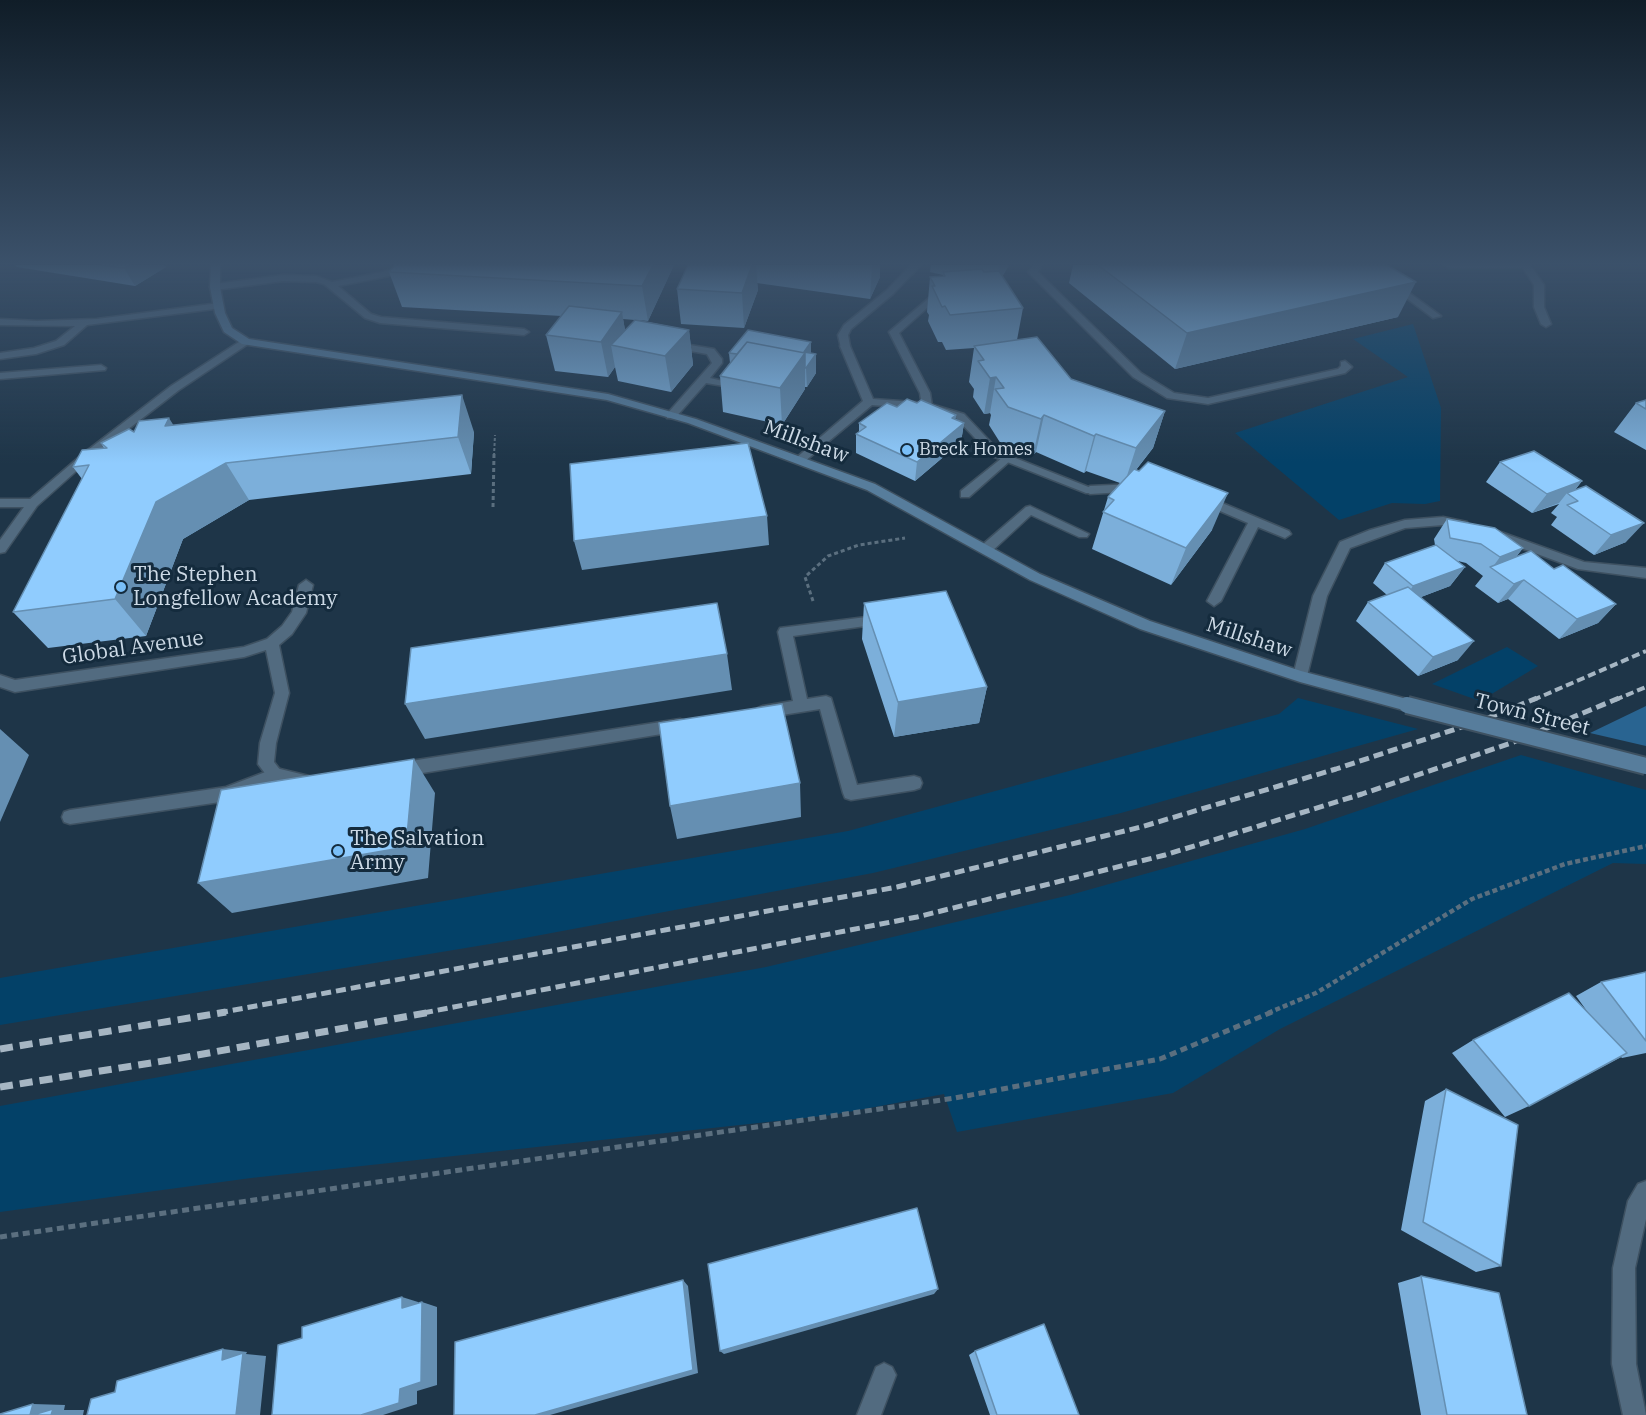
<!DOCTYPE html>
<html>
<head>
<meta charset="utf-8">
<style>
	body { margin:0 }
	canvas { display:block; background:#1e3548 }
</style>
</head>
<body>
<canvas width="1646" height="1415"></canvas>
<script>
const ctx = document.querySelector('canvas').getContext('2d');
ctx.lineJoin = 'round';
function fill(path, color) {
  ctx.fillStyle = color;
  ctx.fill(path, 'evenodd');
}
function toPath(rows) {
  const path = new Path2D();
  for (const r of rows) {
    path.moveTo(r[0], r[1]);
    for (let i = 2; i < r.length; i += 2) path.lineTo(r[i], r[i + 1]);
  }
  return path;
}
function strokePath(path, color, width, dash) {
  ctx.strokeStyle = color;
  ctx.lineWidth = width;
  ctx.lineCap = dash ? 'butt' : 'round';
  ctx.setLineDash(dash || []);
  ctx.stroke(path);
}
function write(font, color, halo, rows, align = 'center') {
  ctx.font = font + ' "IBM Plex Serif",serif';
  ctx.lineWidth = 6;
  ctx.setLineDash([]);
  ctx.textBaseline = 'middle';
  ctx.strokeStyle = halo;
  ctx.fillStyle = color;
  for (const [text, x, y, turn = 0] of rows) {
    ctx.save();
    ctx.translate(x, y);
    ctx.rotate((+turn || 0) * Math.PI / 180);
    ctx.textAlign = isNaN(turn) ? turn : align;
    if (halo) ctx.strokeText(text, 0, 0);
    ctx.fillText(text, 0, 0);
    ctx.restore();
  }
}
fill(toPath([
	[1413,324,1441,408,1440,501,1425,504,1392,503,1339,520,1235,433,1408,377,1353,339],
	[1507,647,1538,666,1480,701,1432,684],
	[1298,698,1418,729,1121,813,873,873,514,940,0,1025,0,978,848,831,1279,714],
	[1521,755,1646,790,1646,864,1613,863,1280,1029,1173,1093,957,1132,944,1094,832,1115,251,1178,0,1212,0,1106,766,967,1070,895,1305,829]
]), '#034168');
fill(toPath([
	[1646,706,1646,746,1590,733]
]), '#296491');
const lane = toPath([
	[399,265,411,265,389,276,338,286,371,314,381,317,524,329,529,332,524,335,380,323,365,318,324,284,316,282,283,281,215,290,210,287,215,284,283,275,316,276,332,282,383,272,399,265],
	[911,265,921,265,893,294,851,329,848,335,850,346,841,348,838,335,844,325,887,290,911,265],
	[1034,265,1042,265,1038,272,1141,373,1174,393,1208,398,1338,369,1341,366,1341,362,1345,361,1352,367,1345,373,1208,404,1167,398,1133,377,1028,272,1034,265],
	[1444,265,1530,265,1544,285,1544,307,1551,324,1546,327,1541,324,1534,307,1534,285,1523,268,1449,268,1444,265],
	[942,287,947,290,945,292,899,333,930,393,932,406,927,409,922,406,920,393,889,332,942,287],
	[219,303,222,304,222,308,87,325,64,345,36,354,0,359,0,353,34,348,56,341,75,326,0,325,0,319,37,321,97,319,219,303],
	[672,342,714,349,722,359,722,363,710,378,736,384,736,388,706,383,675,418,667,418,667,414,712,363,707,354,668,347,668,343,672,342],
	[101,365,106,368,105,370,0,379,0,373,101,365],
	[1007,454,1013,458,1011,460,969,497,961,497,961,491,1007,454],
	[1136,484,1140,485,1140,491,1090,494,1084,490,1090,486,1136,484],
	[1203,495,1289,531,1291,534,1285,538,1258,527,1221,601,1214,606,1207,601,1248,523,1199,502,1197,499,1203,495],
	[0,499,33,499,39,503,33,507,0,507,0,499],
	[1030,506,1089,534,1087,537,1079,537,1031,515,991,552,981,552,980,549,981,546,1026,507,1030,506],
	[882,615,889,620,887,623,793,636,807,699,826,696,831,698,857,785,914,776,920,778,922,783,920,788,914,790,851,800,845,798,843,793,820,709,763,718,758,716,755,712,758,708,763,706,793,701,778,632,780,628,882,615],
	[680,719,685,721,688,725,685,729,680,731,398,777,392,775,390,770,392,765,398,763,680,719],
	[276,768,313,777,315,782,313,787,307,789,293,788,276,782,227,801,70,824,64,822,62,817,64,812,70,810,226,787,276,768],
	[884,1363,892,1367,896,1375,881,1415,857,1415,876,1367,884,1363]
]);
const street = toPath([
	[1362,265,1371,265,1441,316,1433,318,1362,265],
	[242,340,251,342,179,390,92,457,37,506,5,552,0,553,0,540,29,500,84,453,171,386,242,340],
	[845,343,850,346,873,399,927,403,964,414,1000,452,1096,490,1094,493,1086,493,992,456,956,418,926,409,872,405,804,462,796,462,796,458,863,401,840,346,845,343],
	[1443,517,1467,522,1469,525,1463,529,1443,525,1405,528,1350,548,1327,596,1307,676,1305,680,1295,680,1293,676,1313,596,1340,542,1370,530,1405,520,1443,517],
	[1495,530,1584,562,1646,568,1646,578,1578,569,1491,537,1489,534,1495,530],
	[306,580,313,585,306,613,292,634,279,645,289,693,276,743,274,762,284,775,282,780,276,782,270,780,258,764,260,743,275,693,266,650,244,657,15,692,0,687,0,675,15,680,244,647,267,639,282,626,292,612,299,585,306,580],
	[1646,1181,1646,1219,1635,1268,1636,1364,1646,1415,1623,1415,1612,1364,1613,1268,1628,1201,1638,1184,1646,1181]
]);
const secondary = toPath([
	[211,265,220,265,220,287,225,313,232,328,249,339,608,394,696,419,875,484,1040,574,1150,621,1301,671,1407,699,1412,701,1414,705,1412,709,1407,711,1300,682,1140,629,1030,580,867,490,688,423,607,400,242,344,224,332,215,313,210,287,211,265]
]);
strokePath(lane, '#3e5161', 3);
strokePath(street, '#3e5161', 3);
strokePath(secondary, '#3e5161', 3);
strokePath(toPath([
	[494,456,495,435]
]), '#5b6f7f', 2, [3, 2]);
strokePath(toPath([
	[493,507,494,454],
	[813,601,805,577,828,556,859,545,905,538]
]), '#5b6f7f', 3, [4, 3]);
strokePath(toPath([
	[1268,1013,1316,993,1472,899,1565,864,1646,846]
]), '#5b6f7f', 4.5, [5, 3]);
strokePath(toPath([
	[0,1237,955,1098,1160,1059,1272,1012]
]), '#5b6f7f', 5, [7, 4.5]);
fill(lane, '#526b80');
fill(street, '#526b80');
fill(secondary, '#577d9c');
strokePath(toPath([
	[1533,700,1646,651],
	[1615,700,1646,687]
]), '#a6b6c3', 4, [8, 4]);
strokePath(toPath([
	[218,1013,897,887,1141,827,1336,769,1483,720,1537,698],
	[423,1013,917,917,1165,855,1362,794,1511,743,1619,698]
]), '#a6b6c3', 5, [10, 5]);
strokePath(toPath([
	[0,1049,226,1012],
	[0,1087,176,1059,431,1012]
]), '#a6b6c3', 7, [13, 7]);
const secondaryBridge = toPath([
	[1407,705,1646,766]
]);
strokePath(secondaryBridge, '#3e5161', 20, []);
strokePath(secondaryBridge, '#577d9c', 16);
fill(toPath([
	[15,265,164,265,166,267,135,286,17,267],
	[674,265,648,321,638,320,689,330,693,365,671,392,618,381,615,367,608,377,555,371,546,335,562,316,402,307,389,272],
	[623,319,635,320,625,330],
	[688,265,880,265,880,277,870,299,757,283,758,290,744,328,681,324,677,289],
	[931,265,1009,265,1002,277,1023,308,1017,340,1071,379,1165,411,1153,448,1136,470,1212,530,1171,585,1092,549,1108,497,1120,483,1086,471,1084,473,1036,452,1033,455,1001,444,989,425,991,415,990,413,984,414,973,397,974,389,969,382,974,348,946,350,942,342,938,342,928,321,929,315,927,312,930,277,943,276,943,275,930,272],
	[1073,265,1387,265,1398,317,1175,369,1069,283],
	[729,353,811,353,816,373,807,387,805,387,805,389,782,425,723,412,720,376,730,363],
	[1646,400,1646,450,1614,432,1636,403],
	[917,403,956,415,955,419,964,423,961,442,915,481,856,453,856,434,859,432,859,423,897,407],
	[173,425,474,432,471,474,249,500,183,539,146,636,48,648,13,612,82,479,73,467,104,448,101,443],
	[1500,462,1582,481,1575,490,1626,542,1594,555,1551,525,1557,517,1551,513,1559,504,1532,513,1486,482],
	[1447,519,1523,548,1516,557,1554,569,1616,604,1598,623,1559,639,1508,599,1498,603,1475,586,1483,576,1466,563,1458,561,1465,567,1450,586,1421,597,1458,660,1418,676,1356,621,1368,602,1387,595,1373,583,1385,563,1435,545,1434,539],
	[864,603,987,687,979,723,894,737,862,639],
	[1646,972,1646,1053,1622,1058,1621,1057,1529,1106,1505,1117,1452,1053,1473,1040,1589,1014,1576,996,1601,982],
	[1446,1089,1501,1266,1476,1272,1401,1230,1425,1101],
	[1421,1276,1527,1415,1421,1415,1398,1283],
	[975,1351,1079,1415,990,1415,969,1355]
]), '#7cafda');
fill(toPath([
	[130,265,164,265,166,267,135,286,124,268],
	[653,265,674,265,648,321,642,286],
	[752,265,756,265,758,290,744,328,742,293],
	[872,265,880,265,880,277,870,299],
	[1000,265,1009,265,997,285],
	[1416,282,1398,317,1175,369,1187,333],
	[622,312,628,348,611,345,615,367,608,377,601,342],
	[689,330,693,365,671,392,665,356],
	[811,342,811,361,805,368,805,389,782,425,780,388],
	[816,354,816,373,807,387,806,368],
	[996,377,990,413,984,414,990,378],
	[462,395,474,432,471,474,458,437],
	[1165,411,1153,448,1124,485,1136,448],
	[956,415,953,432,964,423,961,442,915,481,917,462,952,418],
	[1044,415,1036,452,1033,455,1041,419],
	[169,418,192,455,165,426],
	[1096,434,1086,471,1084,473,1094,436],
	[226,463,249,500,183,539,146,636,115,599,156,502],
	[1582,481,1570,496,1567,493,1559,503,1532,513,1547,494],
	[1228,493,1212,530,1171,585,1186,548],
	[767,516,769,545,582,570,574,541],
	[1644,523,1626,542,1594,555,1611,535],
	[1523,548,1508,567,1492,568,1500,557],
	[1465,567,1450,586,1400,605,1413,586],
	[1524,580,1508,599,1498,603,1514,584],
	[1616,604,1598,623,1559,639,1577,619],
	[1474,641,1458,660,1418,676,1433,657],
	[727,654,732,690,425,739,405,704],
	[987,687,979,723,894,737,898,702],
	[0,729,29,755,0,822],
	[414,759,435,793,428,878,232,913,198,883],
	[800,783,801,817,677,839,670,806],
	[683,1280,688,1286,698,1373,550,1415,535,1415],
	[938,1289,934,1294,724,1354,720,1351],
	[402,1297,418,1302,418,1313,402,1308],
	[422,1302,437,1307,437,1385,417,1391,417,1404,383,1415,361,1415,400,1389],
	[223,1349,247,1352,246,1354,266,1356,260,1415,236,1415,222,1360],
	[33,1404,65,1405,64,1410,84,1410,83,1415,30,1415]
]), '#658fb2');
const building = toPath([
	[101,265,130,265,124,268,101,265],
	[395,265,653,265,642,286,389,272,395,265],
	[688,265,752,265,742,293,677,289,688,265],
	[1098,265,1387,265,1416,282,1187,333,1098,265],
	[982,269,984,272,999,271,1023,308,950,315,945,306,942,307,932,286,935,286,930,277,945,276,943,272,982,269],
	[569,306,622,312,601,342,546,335,569,306],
	[635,320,689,330,665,356,611,345,635,320],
	[748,330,811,342,804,352,816,354,806,368,805,368,805,353,747,342,737,354,729,353,748,330],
	[1037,337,1071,379,1165,411,1136,448,1096,434,1094,436,1044,415,1041,419,1008,407,995,389,1004,388,996,377,990,378,978,361,984,360,974,346,1037,337],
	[747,342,805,353,780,388,720,376,747,342],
	[462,395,458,437,226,463,156,502,115,599,13,612,89,465,73,467,82,450,107,448,101,443,129,429,134,432,139,421,169,418,165,426,462,395],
	[907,399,917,403,921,400,956,415,952,418,964,423,917,462,856,434,866,427,859,423,887,403,897,407,907,399],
	[1646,400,1646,409,1636,403,1646,400],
	[748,443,767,516,574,541,570,464,748,443],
	[1534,451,1582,481,1547,494,1500,462,1534,451],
	[1148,462,1228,493,1186,548,1103,512,1114,500,1108,497,1134,469,1139,471,1148,462],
	[1586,486,1644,523,1611,535,1567,505,1578,501,1567,493,1586,486],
	[1447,519,1495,528,1523,548,1500,557,1481,544,1450,538,1447,519],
	[1436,545,1465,567,1413,586,1385,563,1436,545],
	[1531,551,1554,569,1563,565,1616,604,1577,619,1524,580,1514,584,1490,567,1531,551],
	[1408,587,1474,641,1433,657,1368,602,1408,587],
	[946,591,987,687,898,702,864,603,946,591],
	[717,603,727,654,405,704,411,648,717,603],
	[782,704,800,783,670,806,659,723,782,704],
	[414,759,406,847,198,883,221,790,414,759],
	[1646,972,1646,1041,1601,982,1646,972],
	[1569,993,1627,1053,1529,1106,1473,1040,1569,993],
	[1446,1089,1518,1125,1501,1266,1423,1222,1446,1089],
	[917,1208,938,1289,720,1351,708,1264,917,1208],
	[1421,1276,1499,1293,1527,1415,1447,1415,1421,1276],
	[683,1280,693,1370,535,1415,454,1415,455,1342,683,1280],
	[402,1297,402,1308,422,1302,421,1382,400,1389,399,1403,361,1415,272,1415,278,1345,302,1338,302,1327,402,1297],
	[1044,1324,1079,1415,997,1415,975,1351,1044,1324],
	[223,1349,222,1360,243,1353,236,1415,87,1415,91,1399,115,1392,117,1381,223,1349],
	[33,1404,30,1415,0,1415,0,1414,33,1404],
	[53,1409,51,1415,33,1415,53,1409]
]);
fill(building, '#90ccfe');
strokePath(building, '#658fb2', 1.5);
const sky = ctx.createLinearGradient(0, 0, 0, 463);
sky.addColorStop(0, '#101d28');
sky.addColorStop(0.57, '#3b516a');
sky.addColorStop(1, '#3b516a00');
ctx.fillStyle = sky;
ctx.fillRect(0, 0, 1646, 463);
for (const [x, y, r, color] of [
	[907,450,6,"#79bff8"],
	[121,587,6,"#79bff8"],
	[338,851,6,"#79bff8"]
]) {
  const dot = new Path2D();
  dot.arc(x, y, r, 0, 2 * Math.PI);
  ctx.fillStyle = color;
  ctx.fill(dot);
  strokePath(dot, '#142b3d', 2);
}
write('18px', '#cddae6', '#142b3d', [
	["Breck Homes",919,450]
], 'left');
write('21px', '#cddae6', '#142b3d', [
	["Millshaw",806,442,20],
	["Millshaw",1249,638,18],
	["Global Avenue",133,648,-8],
	["Town Street",1532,715,14]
]);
write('21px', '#cddae6', '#142b3d', [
	["The Stephen",133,575],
	["Longfellow Academy",133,599],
	["The Salvation",350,839],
	["Army",350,863]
], 'left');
</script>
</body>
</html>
